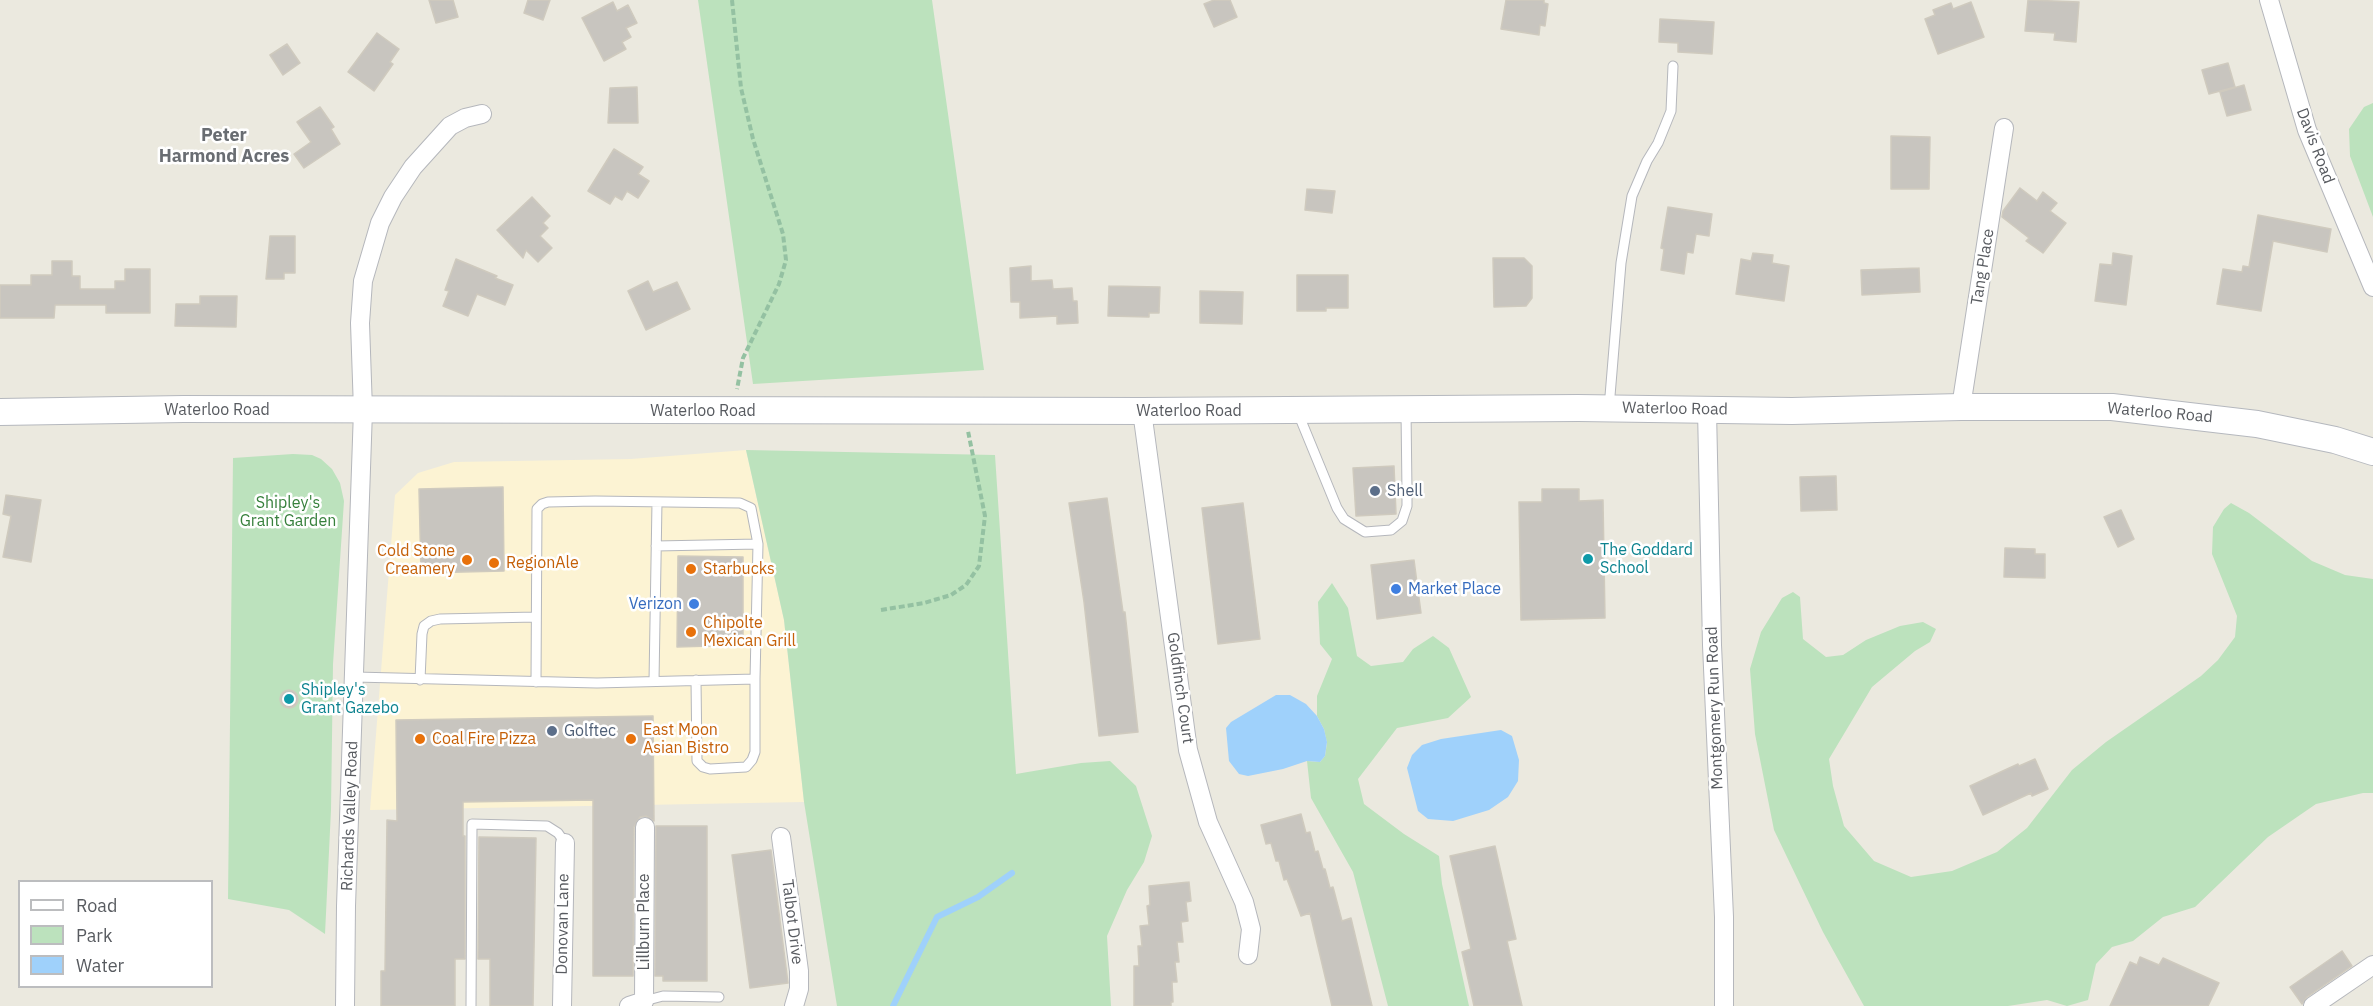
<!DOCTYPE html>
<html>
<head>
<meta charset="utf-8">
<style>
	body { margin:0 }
	#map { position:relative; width:2373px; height:1006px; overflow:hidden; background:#ebe9df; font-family:"IBM Plex Sans",sans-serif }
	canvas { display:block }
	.legend { position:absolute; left:18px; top:880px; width:195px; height:108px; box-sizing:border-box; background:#fff; border:2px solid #bcbdbf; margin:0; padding:8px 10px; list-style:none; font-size:18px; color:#585b60 }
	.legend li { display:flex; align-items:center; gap:12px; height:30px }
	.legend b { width:30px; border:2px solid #bcbdbf }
</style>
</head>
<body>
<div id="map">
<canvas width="2373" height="1006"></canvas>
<ul class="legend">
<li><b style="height:8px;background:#fff"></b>Road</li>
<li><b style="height:16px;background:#bce2bd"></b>Park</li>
<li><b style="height:16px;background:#9fd1fb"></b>Water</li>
</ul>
</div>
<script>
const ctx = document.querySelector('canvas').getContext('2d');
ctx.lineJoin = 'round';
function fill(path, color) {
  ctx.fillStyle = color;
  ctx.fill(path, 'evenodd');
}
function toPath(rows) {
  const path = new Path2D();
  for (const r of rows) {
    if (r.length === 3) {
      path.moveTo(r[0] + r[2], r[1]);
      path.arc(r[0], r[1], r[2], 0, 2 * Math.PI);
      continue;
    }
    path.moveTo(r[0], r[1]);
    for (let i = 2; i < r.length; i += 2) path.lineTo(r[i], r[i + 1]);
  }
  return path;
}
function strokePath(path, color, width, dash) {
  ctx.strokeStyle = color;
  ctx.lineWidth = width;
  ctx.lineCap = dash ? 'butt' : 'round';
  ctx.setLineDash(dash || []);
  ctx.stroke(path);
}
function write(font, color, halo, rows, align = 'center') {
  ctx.font = font + ' "IBM Plex Sans",sans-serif';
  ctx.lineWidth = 5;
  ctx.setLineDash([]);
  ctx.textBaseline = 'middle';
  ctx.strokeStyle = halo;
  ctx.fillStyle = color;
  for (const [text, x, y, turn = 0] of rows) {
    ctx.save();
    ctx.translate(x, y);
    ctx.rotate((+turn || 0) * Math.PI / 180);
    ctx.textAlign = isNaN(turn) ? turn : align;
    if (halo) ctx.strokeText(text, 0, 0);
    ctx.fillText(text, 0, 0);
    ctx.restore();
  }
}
fill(toPath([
	[746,450,784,620,804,802,370,810,395,495,418,473,454,462,631,459]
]), '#fcf3d3');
fill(toPath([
	[698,0,932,0,984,370,753,384],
	[2373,103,2373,217,2350,156,2349,129,2364,107],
	[746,450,995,455,1016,774,1081,763,1110,761,1136,786,1152,836,1144,862,1127,890,1107,936,1111,1006,837,1006,804,802,784,620],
	[293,454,312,455,321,459,332,469,340,483,344,501,333,664,331,810,325,934,289,910,228,899,233,458],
	[2231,503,2249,513,2312,561,2345,575,2373,579,2373,793,2363,793,2316,804,2268,837,2195,907,2163,917,2133,941,2112,947,2096,964,2088,1000,2067,1006,2047,1000,2008,1006,1864,1006,1823,932,1774,830,1755,734,1750,669,1761,632,1782,598,1793,592,1800,597,1803,639,1826,657,1843,655,1866,640,1900,626,1923,622,1936,629,1930,642,1915,651,1872,687,1829,759,1833,786,1844,826,1874,861,1911,877,1952,871,1997,852,2027,828,2072,770,2106,742,2201,676,2218,660,2235,637,2237,616,2212,554,2213,527,2224,509],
	[1332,583,1348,608,1357,656,1371,666,1403,662,1413,649,1433,636,1449,648,1471,697,1448,718,1397,728,1358,779,1364,804,1404,834,1439,856,1442,884,1469,1006,1388,1006,1353,872,1311,798,1307,761,1320,762,1325,756,1327,743,1324,729,1317,716,1317,696,1332,659,1320,644,1318,602]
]), '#bce2bd');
fill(toPath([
	[1276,695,1290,695,1306,704,1317,716,1324,729,1327,742,1325,756,1320,762,1307,761,1283,769,1248,776,1239,774,1229,761,1226,728,1231,722],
	[1501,730,1512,736,1519,760,1518,781,1508,797,1489,810,1453,821,1428,819,1418,811,1407,768,1412,755,1422,745,1441,739]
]), '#9fd1fb');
strokePath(toPath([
	[893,1006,937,917,978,897,1012,873]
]), '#9fd1fb', 6);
const building = toPath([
	[429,0,453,0,458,17,436,23,429,0],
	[528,0,550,0,543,20,524,13,528,0],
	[1214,0,1230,0,1237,17,1214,27,1204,4,1214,0],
	[1506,0,1544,0,1544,3,1548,4,1545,26,1540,25,1539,35,1501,29,1506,0],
	[2028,0,2079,2,2076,42,2054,40,2055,33,2025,31,2028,0],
	[613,2,617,11,628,5,637,23,626,28,631,37,622,42,626,49,604,61,582,18,613,2],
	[1971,2,1984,37,1938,54,1925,19,1935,15,1933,10,1951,3,1953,9,1971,2],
	[1660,19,1714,22,1712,54,1678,52,1678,43,1659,42,1660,19],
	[377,33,399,49,390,62,393,64,374,91,348,72,377,33],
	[287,44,300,63,283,75,270,55,287,44],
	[2228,63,2235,87,2209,94,2202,70,2228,63],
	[2244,85,2251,110,2227,116,2220,92,2244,85],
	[637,87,638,123,608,123,610,88,637,87],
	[320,107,334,127,331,129,340,144,304,168,294,154,311,142,297,122,320,107],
	[1891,136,1930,137,1929,189,1891,189,1891,136],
	[614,149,643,167,638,174,649,181,638,198,627,191,622,200,615,196,610,204,588,191,614,149],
	[2020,188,2037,201,2043,192,2057,203,2050,211,2066,223,2043,253,2026,241,2029,238,2002,217,2003,211,2020,188],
	[1307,189,1335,191,1332,213,1305,210,1307,189],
	[532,197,550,216,543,223,548,228,540,236,552,248,538,262,526,250,523,258,497,230,532,197],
	[1668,207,1712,214,1709,236,1696,234,1693,253,1687,252,1684,274,1661,270,1664,249,1661,248,1668,207],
	[2258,215,2331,229,2327,252,2273,241,2261,311,2217,304,2223,269,2242,272,2243,266,2249,267,2258,215],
	[270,236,295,236,295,273,284,273,284,279,266,279,270,236],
	[1753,253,1773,255,1772,263,1789,266,1784,301,1736,294,1741,259,1751,261,1753,253],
	[2113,253,2132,256,2126,305,2095,301,2100,264,2112,265,2113,253],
	[1493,258,1524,258,1532,266,1532,298,1526,306,1494,307,1493,258],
	[456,259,497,276,495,278,513,285,505,305,477,294,468,316,443,306,449,291,445,290,456,259],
	[52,261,72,261,72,276,80,276,80,289,115,289,115,281,125,281,125,269,150,269,150,313,106,313,106,305,55,305,54,318,0,318,0,285,31,285,31,275,52,275,52,261],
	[1031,266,1031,281,1052,280,1053,289,1072,288,1073,301,1077,301,1078,323,1057,324,1057,316,1020,318,1020,302,1011,302,1010,268,1031,266],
	[1919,268,1920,292,1862,295,1861,270,1919,268],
	[1297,275,1348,275,1348,308,1326,308,1326,311,1297,311,1297,275],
	[648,281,653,292,677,282,690,309,646,330,628,291,648,281],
	[1109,286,1160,287,1159,313,1149,313,1149,317,1108,316,1109,286],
	[1200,291,1243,292,1242,324,1200,323,1200,291],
	[200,296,237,296,236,327,175,326,176,304,200,304,200,296],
	[1394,466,1396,514,1356,516,1353,468,1394,466],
	[1836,476,1837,510,1801,511,1800,477,1836,476],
	[503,487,504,571,421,573,419,489,503,487],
	[1542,489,1579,489,1579,501,1603,500,1605,618,1521,620,1519,502,1542,502,1542,489],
	[6,495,41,500,31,562,3,557,11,516,3,514,6,495],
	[1107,498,1123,612,1125,612,1138,732,1099,736,1084,602,1069,503,1107,498],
	[1243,503,1260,639,1218,644,1202,508,1243,503],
	[2121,510,2134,539,2118,547,2104,517,2121,510],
	[2005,548,2035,549,2035,554,2045,554,2045,578,2004,577,2005,548],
	[678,556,743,557,743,645,677,647,678,556],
	[1414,560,1421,613,1377,619,1371,565,1414,560],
	[289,699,9],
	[653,716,654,821,646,816,640,817,634,827,633,976,593,976,593,800,463,802,463,836,465,836,465,959,455,959,455,1006,381,1006,381,971,385,971,387,820,397,821,396,720,653,716],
	[2035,759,2048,789,2032,796,2031,793,1983,815,1970,786,2018,764,2019,766,2035,759],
	[1301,814,1306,833,1310,832,1315,852,1318,851,1323,869,1325,869,1330,888,1333,887,1342,921,1351,918,1372,1006,1332,1006,1310,913,1301,916,1287,879,1284,880,1279,861,1276,861,1271,843,1266,844,1261,825,1301,814],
	[656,826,707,826,707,981,663,981,663,976,655,976,656,826],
	[479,837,536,838,533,1006,490,1006,490,959,478,959,479,837],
	[1495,846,1516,939,1507,941,1522,1006,1474,1006,1462,952,1471,949,1450,856,1495,846],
	[771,850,788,983,750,988,732,855,771,850],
	[1189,882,1191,901,1186,902,1188,921,1181,922,1183,942,1177,942,1179,962,1175,962,1177,982,1172,982,1173,1002,1171,1002,1171,1006,1134,1006,1134,966,1139,966,1138,946,1142,946,1140,926,1149,925,1147,906,1150,905,1149,886,1189,882],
	[2342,951,2352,966,2307,997,2302,1004,2290,987,2342,951],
	[2140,957,2159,965,2163,958,2219,983,2208,1006,2110,1006,2130,962,2137,965,2140,957]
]);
fill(building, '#c8c5bf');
strokePath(building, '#cfcabe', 1.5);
const lane = toPath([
	[1609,408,1621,263,1632,196,1647,161,1658,143,1671,111,1673,66],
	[1298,413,1337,508,1344,519,1365,532,1391,530,1402,521,1407,506,1407,492,1406,411],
	[656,546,758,544],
	[355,677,597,683,755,679,755,752,752,760,746,767,710,769,703,767,697,761,696,680],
	[420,680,422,634,424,626,431,621,440,619,536,617],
	[654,681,657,502],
	[536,682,537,509,542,504,548,502,595,501,740,503,751,508,758,544,755,679],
	[644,1001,663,996,719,997],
	[471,1006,472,824,547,826,558,833,565,843]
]);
const street = toPath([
	[2269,0,2307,130,2373,287],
	[1961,407,2004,128],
	[1707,410,1712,645,1724,917,1724,1006],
	[1142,411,1188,750,1208,822,1244,902,1251,929,1248,955],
	[781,837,799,971,799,989,794,1006],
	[345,1006,346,906,363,410,360,323,363,281,380,223,393,197,413,167,450,126,465,118,482,114],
	[562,1006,565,843],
	[629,1006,644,1001,645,827],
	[2313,1006,2373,965]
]);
const secondary = toPath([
	[0,412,184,409,1142,411,1578,408,1792,411,1961,407,2112,407,2257,424,2335,440,2373,452]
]);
strokePath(lane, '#b5b7bc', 11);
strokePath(street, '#b5b7bc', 20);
strokePath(secondary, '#b5b8be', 28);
strokePath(toPath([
	[732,0,741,88,753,139,783,234,786,260,779,284,743,358,737,389],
	[881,610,924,603,951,595,966,585,979,566,985,516,968,431]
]), '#94c1a2', 4, [6, 3]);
strokePath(lane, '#fff', 9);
strokePath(street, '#fff', 18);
strokePath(secondary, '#fff', 26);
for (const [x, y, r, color] of [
	[1375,491,6,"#5c6f8a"],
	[1588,559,6,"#0f9aa8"],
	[467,560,6,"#e8710a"],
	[494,563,6,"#e8710a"],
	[691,569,6,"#e8710a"],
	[1396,589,6,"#3f7fe0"],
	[694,604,6,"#3f7fe0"],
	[691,632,6,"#e8710a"],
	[289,699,6,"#0f9aa8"],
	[552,731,6,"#5c6f8a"],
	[420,739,6,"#e8710a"],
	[631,739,6,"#e8710a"]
]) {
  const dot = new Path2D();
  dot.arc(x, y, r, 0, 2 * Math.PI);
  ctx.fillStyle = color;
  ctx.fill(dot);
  strokePath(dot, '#fff', 2);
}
write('16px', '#585b60', '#fff', [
	["Davis Road",2315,146,69],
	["Tang Place",1983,267,-81],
	["Waterloo Road",1675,409,1],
	["Waterloo Road",217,410],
	["Waterloo Road",703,411],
	["Waterloo Road",1189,411],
	["Waterloo Road",2160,413,5],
	["Goldfinch Court",1180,688,82],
	["Montgomery Run Road",1715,708,-92],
	["Richards Valley Road",350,816,-88],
	["Lillburn Place",644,922,-90],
	["Talbot Drive",792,922,83],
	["Donovan Lane",563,924,-89]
]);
write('16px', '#4e5e75', '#fff', [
	["Shell",1387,491],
	["Golftec",564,731]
], 'left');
write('16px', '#37803c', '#fff', [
	["Shipley's",288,503],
	["Grant Garden",288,521]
]);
write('16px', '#0d838f', '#fff', [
	["The Goddard",1600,550],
	["School",1600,568],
	["Shipley's",301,690],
	["Grant Gazebo",301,708]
], 'left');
write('16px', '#c56008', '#fff', [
	["Cold Stone",455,551,"right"],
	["Creamery",455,569,"right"],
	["RegionAle",506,563],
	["Starbucks",703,569],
	["Chipolte",703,623],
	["Mexican Grill",703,641],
	["East Moon",643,730],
	["Asian Bistro",643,748],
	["Coal Fire Pizza",432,739]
], 'left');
write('16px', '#366cbe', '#fff', [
	["Market Place",1408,589],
	["Verizon",682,604,"right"]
], 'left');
write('bold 18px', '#696d72', '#fff', [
	["Peter",224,136],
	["Harmond Acres",224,157]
]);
</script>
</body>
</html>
